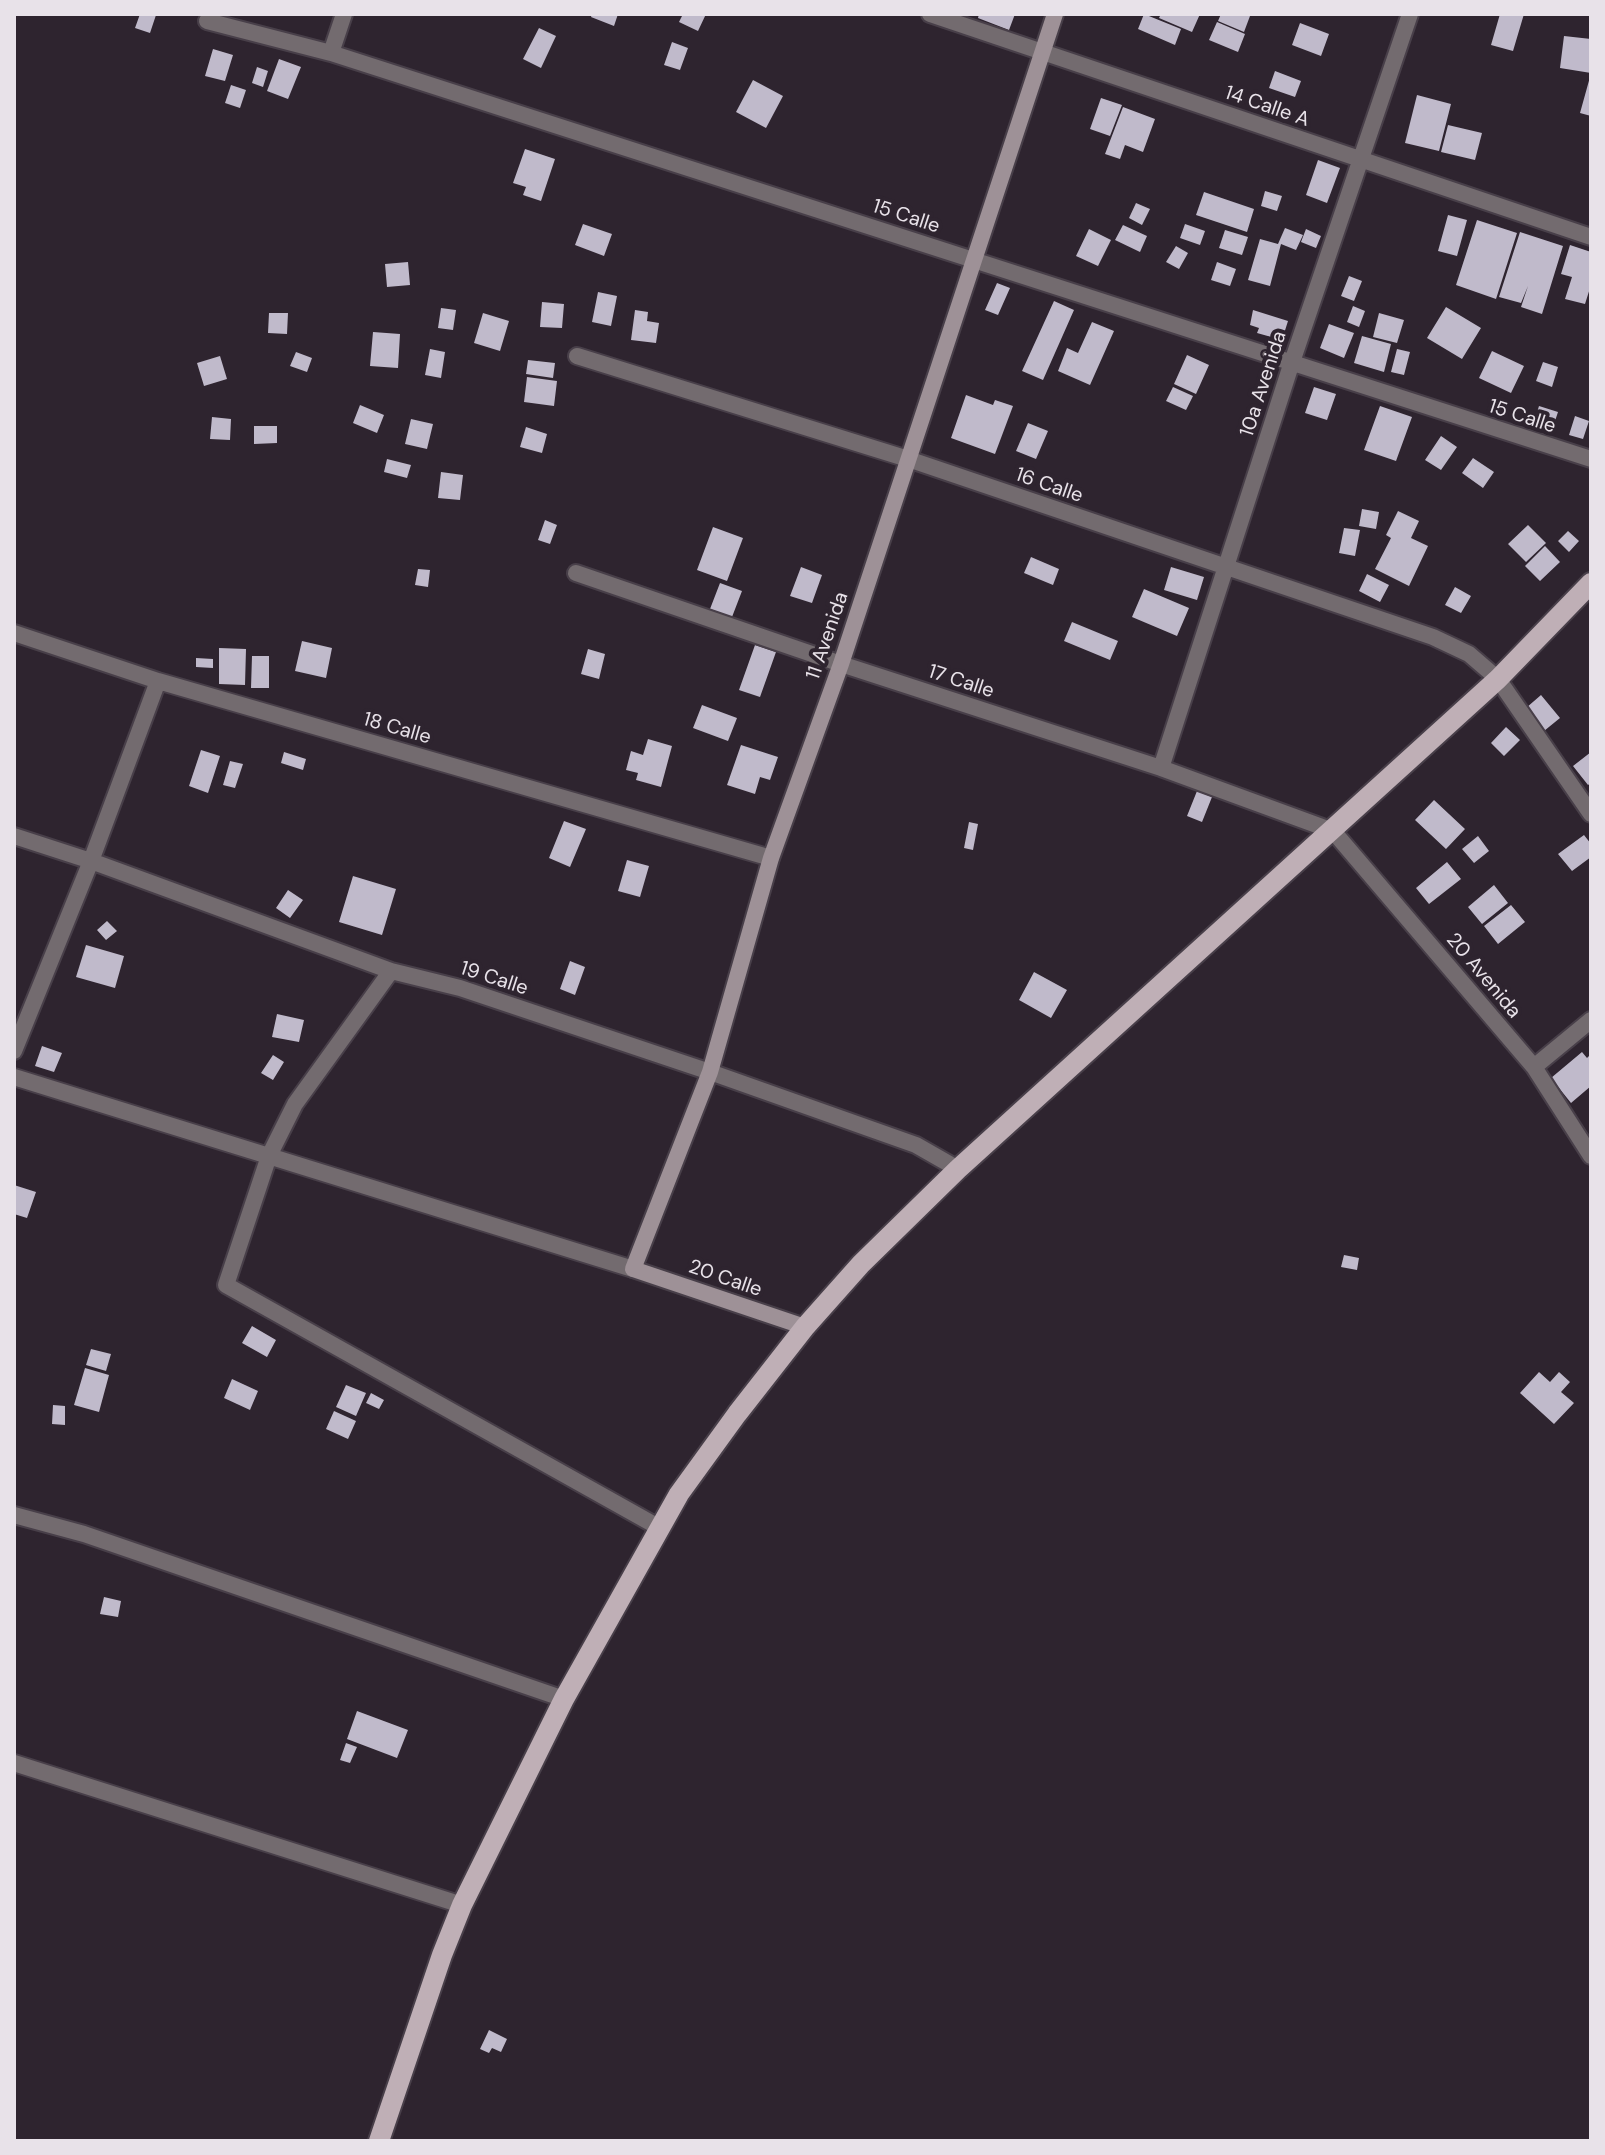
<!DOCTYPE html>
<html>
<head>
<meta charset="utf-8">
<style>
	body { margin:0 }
	#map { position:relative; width:1605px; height:2155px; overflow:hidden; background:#2e242f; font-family:"DM Sans",sans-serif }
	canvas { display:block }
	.frame { position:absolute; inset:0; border:16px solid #e8e2e9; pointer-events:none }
</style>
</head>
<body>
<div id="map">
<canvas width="1605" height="2155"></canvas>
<div class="frame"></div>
</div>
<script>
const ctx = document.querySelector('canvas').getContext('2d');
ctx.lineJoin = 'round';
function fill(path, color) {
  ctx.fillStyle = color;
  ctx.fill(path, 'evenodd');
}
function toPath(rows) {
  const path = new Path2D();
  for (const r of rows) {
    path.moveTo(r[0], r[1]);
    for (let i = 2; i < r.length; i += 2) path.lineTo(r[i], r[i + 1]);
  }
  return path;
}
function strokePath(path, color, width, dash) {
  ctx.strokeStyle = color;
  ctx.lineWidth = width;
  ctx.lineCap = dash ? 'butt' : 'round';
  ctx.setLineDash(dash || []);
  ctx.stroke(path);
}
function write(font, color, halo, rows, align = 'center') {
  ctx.font = font + ' "DM Sans",sans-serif';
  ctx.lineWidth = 8;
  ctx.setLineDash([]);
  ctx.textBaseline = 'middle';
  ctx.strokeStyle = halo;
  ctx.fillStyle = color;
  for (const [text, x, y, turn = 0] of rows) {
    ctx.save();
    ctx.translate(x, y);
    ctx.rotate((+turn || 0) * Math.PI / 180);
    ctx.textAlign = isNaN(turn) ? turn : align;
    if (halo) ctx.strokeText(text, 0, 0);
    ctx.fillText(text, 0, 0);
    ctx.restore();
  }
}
fill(toPath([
	[140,14,156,15,150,33,135,28],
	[592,14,618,14,614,26,591,17],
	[683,14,706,14,698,31,679,22],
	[979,14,1015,14,1009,30,978,18],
	[1144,14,1181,29,1175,45,1138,29],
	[1161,14,1200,14,1192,32,1159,18],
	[1221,14,1246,14,1250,16,1244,32,1218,21],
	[1500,14,1524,14,1513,51,1491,45],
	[1217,22,1245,34,1238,52,1209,40],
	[1300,23,1329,34,1321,56,1292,45],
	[539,28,556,36,541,68,523,59],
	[1564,36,1591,39,1591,73,1560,68],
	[672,42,688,48,680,70,664,65],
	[213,49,233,55,225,81,205,76],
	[279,59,301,67,288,99,267,91],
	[257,67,268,71,263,87,252,83],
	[1275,71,1301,81,1295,97,1269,88],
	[1590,77,1591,77,1591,116,1580,113],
	[753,80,783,96,766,128,736,112],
	[231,85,246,90,240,108,225,103],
	[1417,95,1451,104,1439,151,1405,143],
	[1101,98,1122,105,1110,136,1090,129],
	[1123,107,1155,119,1143,152,1125,145,1120,159,1105,154],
	[1448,125,1482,133,1475,160,1441,152],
	[525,149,555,159,541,201,523,195,526,187,513,183],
	[1318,160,1340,168,1327,203,1306,195],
	[1265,191,1282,196,1277,211,1261,206],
	[1204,192,1254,209,1247,232,1196,215],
	[1136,203,1150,209,1142,225,1129,218],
	[1448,215,1467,220,1457,256,1438,251],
	[1477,220,1517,233,1496,299,1456,285],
	[583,224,612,234,604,256,575,245],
	[1185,224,1205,231,1200,245,1180,238],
	[1123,225,1147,236,1140,252,1115,240],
	[1285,228,1303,235,1296,250,1281,244,1270,286,1248,280,1260,239,1278,244],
	[1089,229,1111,240,1098,266,1076,256],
	[1306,229,1321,236,1316,248,1301,242],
	[1225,230,1248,237,1242,255,1219,248],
	[1520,232,1563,246,1542,314,1521,307,1528,286,1521,303,1499,297],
	[1570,245,1591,252,1591,285,1585,304,1565,299,1572,277,1561,274],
	[1176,246,1188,253,1179,269,1166,262],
	[408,262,410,285,387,287,385,264],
	[1217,262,1236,269,1230,286,1211,280],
	[1349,276,1362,281,1354,301,1341,296],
	[997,283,1010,288,998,315,985,310],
	[598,292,617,296,611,326,592,322],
	[1054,301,1074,310,1043,380,1022,371],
	[542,302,564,304,562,328,540,327],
	[1353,306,1365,311,1359,327,1347,322],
	[1446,307,1481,328,1462,359,1427,338],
	[441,308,456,310,453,330,438,328],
	[635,310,648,312,647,321,659,323,656,343,631,340],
	[1253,310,1288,321,1282,340,1257,333,1259,328,1250,325],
	[269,313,288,313,287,334,268,333],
	[483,313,509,321,500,351,474,343],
	[1379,313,1404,320,1397,343,1373,337],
	[1092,322,1114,331,1090,385,1058,371,1067,348,1078,353],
	[1329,324,1354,333,1344,358,1320,348],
	[373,332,400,334,398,368,370,366],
	[1362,336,1391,344,1384,372,1354,363],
	[430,349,445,352,441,378,425,375],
	[1397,349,1410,352,1404,375,1391,372],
	[1492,351,1524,366,1511,393,1479,378],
	[296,352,312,358,307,372,290,366],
	[1187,355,1209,365,1196,394,1174,384],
	[220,356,227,379,204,386,197,363],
	[528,360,555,363,553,378,526,374],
	[1543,362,1558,367,1552,387,1536,381],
	[527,377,557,381,554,406,524,402],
	[1173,387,1193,396,1186,410,1166,401],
	[1314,387,1336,394,1327,420,1305,413],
	[966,395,993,405,995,400,1013,406,995,454,951,438],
	[360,405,384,415,377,433,353,423],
	[1380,406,1412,417,1396,461,1364,450],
	[1539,406,1558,412,1554,424,1535,419],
	[1575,416,1589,421,1583,439,1569,435],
	[212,417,231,419,230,440,210,439],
	[411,419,433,424,427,449,405,444],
	[1028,423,1048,431,1036,459,1016,451],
	[254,426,277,426,277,443,254,444],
	[526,427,547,434,542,453,520,447],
	[1441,436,1457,447,1441,470,1425,460],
	[1473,458,1494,472,1483,488,1462,473],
	[387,459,411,465,407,478,384,472],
	[441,472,463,475,460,500,438,498],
	[1362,509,1379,512,1376,529,1359,526],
	[1398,511,1419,521,1411,538,1428,546,1409,586,1375,569,1391,538,1386,535],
	[545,520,557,525,550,544,538,540],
	[1528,525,1546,543,1526,562,1508,544],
	[713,527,743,538,727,581,697,570],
	[1344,528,1360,530,1355,556,1339,553],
	[1568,531,1579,541,1569,552,1558,541],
	[1545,546,1560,562,1540,581,1525,566],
	[1031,557,1059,569,1053,585,1024,573],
	[801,567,822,575,812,603,790,596],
	[1171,567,1204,577,1197,600,1164,590],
	[418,569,430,570,428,587,415,585],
	[1367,574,1389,585,1380,602,1359,591],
	[720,583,742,591,732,617,710,609],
	[1455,587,1471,596,1461,613,1445,605],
	[1144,589,1189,608,1177,636,1132,617],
	[1072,622,1118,641,1110,660,1064,641],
	[302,641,332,648,326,678,295,671],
	[755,645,776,652,760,697,739,690],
	[219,648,246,649,245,685,219,684],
	[588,649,605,654,599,679,581,674],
	[252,656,269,656,269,688,251,688],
	[196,658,213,659,213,668,196,667],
	[1541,695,1560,718,1544,731,1526,708],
	[702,705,737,718,728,741,693,728],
	[1506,727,1520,740,1504,756,1491,743],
	[648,739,672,746,661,787,636,780,638,773,626,770,631,751,643,755],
	[741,745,778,757,770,780,760,777,755,794,727,785],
	[201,750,220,756,208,793,189,786],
	[284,752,306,759,303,770,281,763],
	[1591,752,1591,783,1588,785,1573,766],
	[230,761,243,764,235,788,223,785],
	[1197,791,1212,797,1202,822,1187,816],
	[1434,800,1465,829,1446,849,1415,820],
	[564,821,586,829,570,867,549,858],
	[969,822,978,824,973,850,964,848],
	[1584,835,1591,844,1591,857,1572,871,1558,854],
	[1478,836,1489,851,1474,863,1462,849],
	[627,860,649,866,640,897,618,891],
	[1447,862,1461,879,1429,904,1416,888],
	[353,876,396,889,382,935,339,922],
	[1494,885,1508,903,1482,924,1468,907],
	[288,890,303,900,290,918,276,908],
	[1511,905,1525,922,1498,944,1484,926],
	[107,921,117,931,106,940,97,930],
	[86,945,124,956,115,988,76,977],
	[570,961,585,967,575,995,560,989],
	[1034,972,1067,990,1051,1018,1019,1000],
	[277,1014,304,1020,299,1042,272,1037],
	[42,1046,62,1053,54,1072,35,1066],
	[1582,1052,1587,1058,1591,1054,1591,1086,1571,1103,1551,1078],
	[273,1055,284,1062,273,1080,261,1073],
	[14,1185,36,1192,27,1218,14,1214],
	[1344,1255,1359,1258,1357,1270,1341,1267],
	[252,1326,276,1340,267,1357,242,1343],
	[91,1349,111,1354,106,1371,86,1365],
	[85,1368,109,1375,99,1412,74,1405],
	[1539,1372,1550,1382,1559,1372,1570,1382,1561,1392,1574,1403,1554,1424,1520,1393],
	[232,1379,258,1391,250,1410,224,1398],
	[346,1385,366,1393,356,1416,336,1407],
	[371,1393,384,1400,379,1409,366,1403],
	[53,1405,65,1406,65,1425,52,1424],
	[334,1411,356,1421,348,1439,326,1429],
	[104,1597,121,1601,118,1617,100,1614],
	[357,1711,408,1730,397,1758,347,1739],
	[346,1743,357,1747,350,1763,340,1760],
	[489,2030,507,2039,501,2052,492,2048,489,2053,480,2049]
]), '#c0bacb');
const street = toPath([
	[930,14,1591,237],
	[207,21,331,53,1591,459],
	[331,53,344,14],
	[577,356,908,459,1433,637,1469,654,1498,679,1591,814],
	[576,573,841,664,1161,768,1333,831,1534,1067,1591,1156],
	[14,633,158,681,771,858],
	[1161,768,1291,365,1410,14],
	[14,836,91,861,391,971,460,988,710,1072,916,1145,958,1169],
	[391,971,295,1104,269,1156,226,1285,660,1528],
	[14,1051,91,861,158,681],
	[1534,1067,1591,1020],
	[14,1077,633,1269],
	[14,1515,84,1534,564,1699],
	[14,1763,462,1905]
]);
const secondary = toPath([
	[805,1327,633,1269,710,1072,771,858,841,664,1055,14]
]);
const primary = toPath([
	[379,2141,442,1955,462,1905,564,1699,679,1494,737,1414,805,1327,861,1264,958,1169,1498,679,1591,583]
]);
strokePath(street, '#483f49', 20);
strokePath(secondary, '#483f49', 20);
strokePath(primary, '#483f49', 24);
strokePath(street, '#736b6f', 16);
strokePath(secondary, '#9e9197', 16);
strokePath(primary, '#bfafb6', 20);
write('20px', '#e8e2e9', '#2e242f', [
	["14 Calle A",1267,107,19],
	["15 Calle",906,217,18],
	["10a Avenida",1264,384,-72],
	["15 Calle",1522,417,18],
	["16 Calle",1049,486,19],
	["11 Avenida",828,636,-71],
	["17 Calle",961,682,18],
	["18 Calle",397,729,16],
	["20 Avenida",1483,976,50],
	["19 Calle",494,979,18],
	["20 Calle",725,1279,19]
]);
</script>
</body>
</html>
